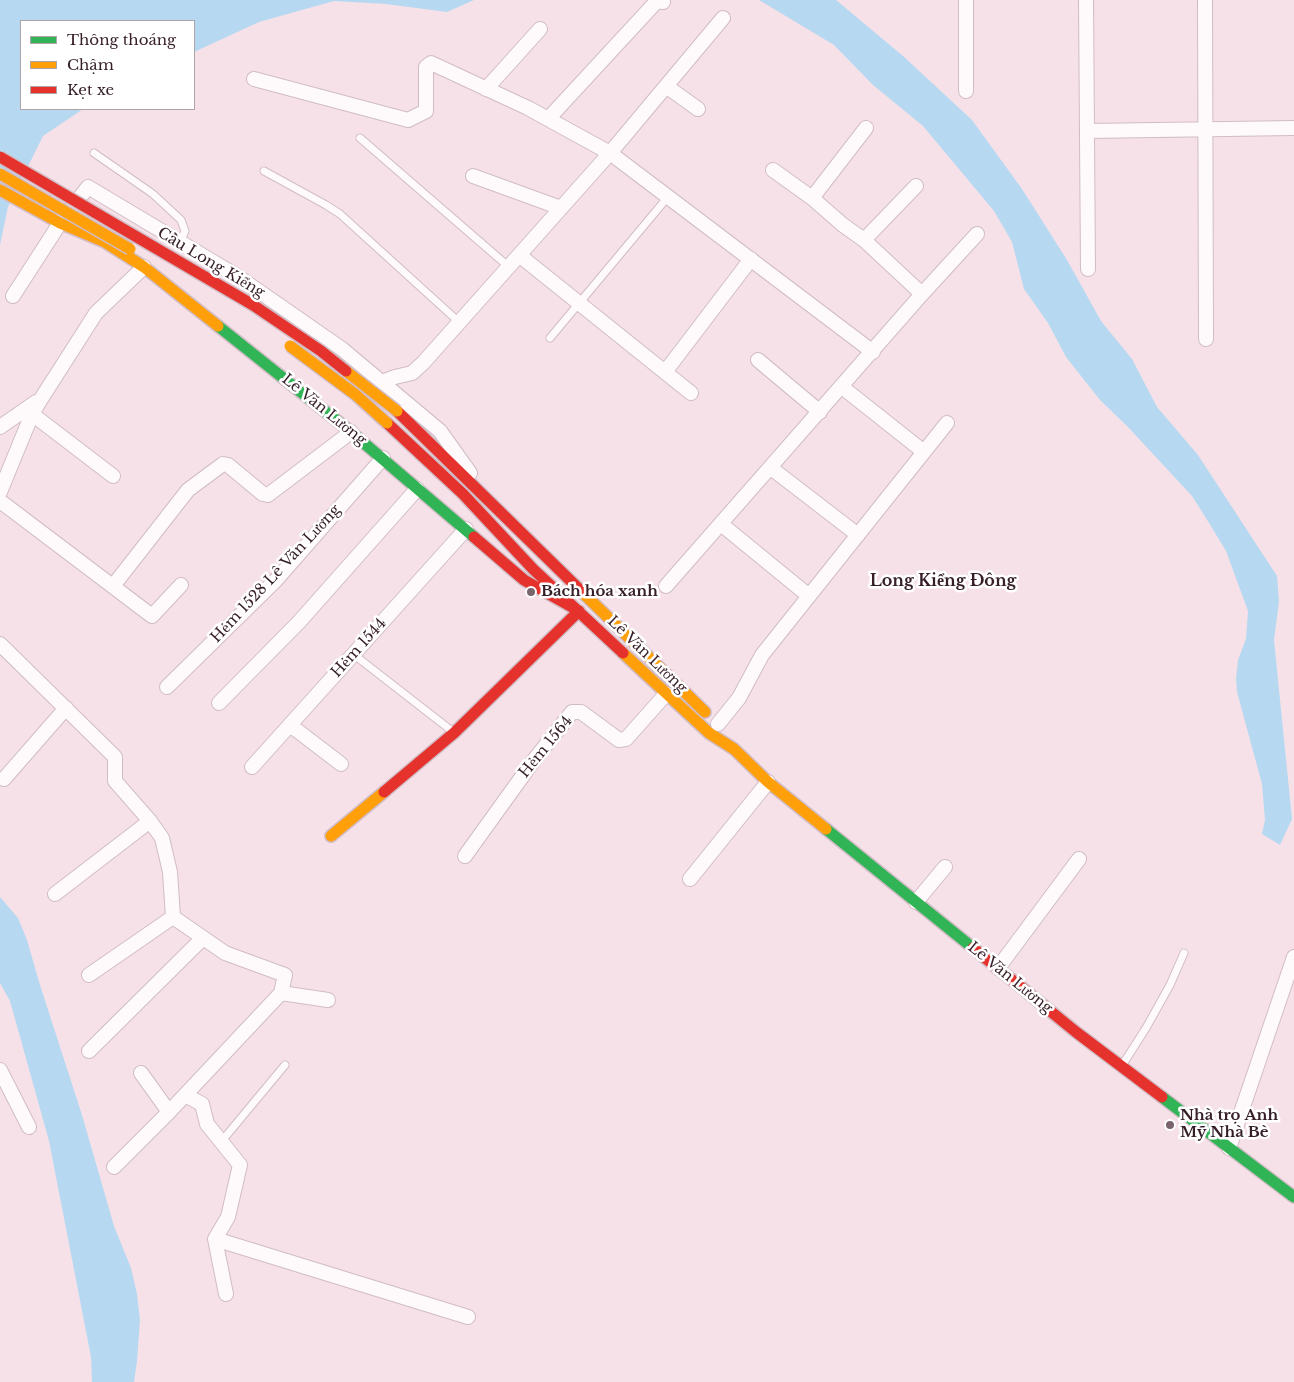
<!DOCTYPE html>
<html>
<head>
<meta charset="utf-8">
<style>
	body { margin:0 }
	#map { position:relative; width:1294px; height:1382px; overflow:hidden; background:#f6e1e9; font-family:"Libre Baskerville",serif }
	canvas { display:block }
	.legend { position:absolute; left:20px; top:20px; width:175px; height:90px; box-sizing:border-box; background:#fff; border:1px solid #afa5a9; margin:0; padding:6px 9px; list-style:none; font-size:15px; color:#361f29 }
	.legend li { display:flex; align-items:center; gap:10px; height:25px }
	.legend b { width:25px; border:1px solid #afa5a9 }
</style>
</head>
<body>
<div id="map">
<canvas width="1294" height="1382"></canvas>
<ul class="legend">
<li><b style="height:6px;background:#30b455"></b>Thông thoáng</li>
<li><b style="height:6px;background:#ff9f0a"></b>Chậm</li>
<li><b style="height:6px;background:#e5322d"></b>Kẹt xe</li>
</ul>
</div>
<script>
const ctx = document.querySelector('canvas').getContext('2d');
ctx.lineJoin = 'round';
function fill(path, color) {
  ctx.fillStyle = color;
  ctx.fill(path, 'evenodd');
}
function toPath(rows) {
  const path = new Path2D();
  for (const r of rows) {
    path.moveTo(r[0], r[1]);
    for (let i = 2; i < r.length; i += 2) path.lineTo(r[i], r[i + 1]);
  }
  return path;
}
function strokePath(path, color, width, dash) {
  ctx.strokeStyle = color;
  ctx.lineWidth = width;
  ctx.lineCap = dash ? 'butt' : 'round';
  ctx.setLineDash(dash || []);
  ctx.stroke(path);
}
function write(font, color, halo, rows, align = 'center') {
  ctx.font = font + ' "Libre Baskerville",serif';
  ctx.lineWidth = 5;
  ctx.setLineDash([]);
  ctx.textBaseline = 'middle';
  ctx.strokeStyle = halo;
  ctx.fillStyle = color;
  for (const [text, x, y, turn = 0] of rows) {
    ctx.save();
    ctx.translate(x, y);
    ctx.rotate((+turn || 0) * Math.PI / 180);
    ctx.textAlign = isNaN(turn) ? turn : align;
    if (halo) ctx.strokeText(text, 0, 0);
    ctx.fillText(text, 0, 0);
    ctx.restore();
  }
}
fill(toPath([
	[0,0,474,0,447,12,386,4,334,1,259,22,194,52,194,21,21,21,21,109,83,109,43,136,8,207,0,245],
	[759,0,836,0,903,56,972,120,1022,189,1067,260,1101,321,1132,359,1157,407,1198,455,1277,576,1279,602,1274,640,1292,819,1280,845,1262,834,1265,820,1262,784,1237,692,1236,678,1238,660,1246,639,1248,611,1226,551,1209,523,1192,496,1127,426,1100,400,1066,357,1048,323,1024,289,1012,242,994,211,923,126,873,85,834,45],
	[0,897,18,918,27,940,40,985,82,1115,114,1226,131,1268,137,1294,140,1320,137,1361,134,1382,92,1382,91,1357,49,1141,10,1001,0,983]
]), '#b6d9f1');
const lane = toPath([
	[360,138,509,267],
	[94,153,153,194,181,220,185,231,180,242],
	[264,171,326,205,340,214,459,322],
	[550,338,667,198],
	[353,654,452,731],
	[1123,1064,1146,1028,1170,985,1184,953],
	[221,1142,285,1065]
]);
const street = toPath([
	[966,0,966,91],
	[1086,0,1088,269],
	[1205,0,1206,339],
	[254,79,408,120,426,111,426,67,431,63,528,108,610,153,723,18],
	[666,86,698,109],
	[486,89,540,29],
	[548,119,657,1,663,2],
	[1087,131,1294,128],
	[773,170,812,198,843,225,864,240,922,294],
	[473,176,561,208],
	[812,198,866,128],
	[864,240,916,186],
	[519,255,691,393],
	[13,296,60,223,88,187,237,276,342,349,440,431,470,473],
	[758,360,820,412],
	[665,372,751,259],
	[382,382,395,377,412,373,423,363,610,153,873,352],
	[842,387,924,452],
	[32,414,113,476],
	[0,427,36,402],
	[771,468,858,535],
	[0,492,32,414,41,399,96,313,144,267],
	[0,501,152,616,181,585],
	[721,524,809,596],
	[113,586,188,490,223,464,228,465,263,494,268,495,351,432],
	[666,586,922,294,977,234],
	[0,644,115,757,115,781,150,821,162,838,170,872,173,917,225,953,285,975,281,993,169,1112,114,1167],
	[167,687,276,580,383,458],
	[219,703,299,622,417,489],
	[718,724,739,698,762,655,947,423],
	[290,725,341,764],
	[252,767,466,529],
	[4,779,66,708],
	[465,856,534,760,572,712,581,712,619,740,626,739,666,694],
	[690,879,768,782],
	[55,894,150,821],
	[916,902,945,867],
	[998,968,1079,859],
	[89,975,173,917],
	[281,993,328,1000],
	[89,1051,203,938],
	[0,1070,29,1127],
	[141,1073,169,1112],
	[185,1095,202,1104,207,1124,240,1165,228,1217,215,1239,226,1294],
	[1229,1148,1294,957],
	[215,1239,468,1317]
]);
const fast = toPath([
	[218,326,351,432,474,537],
	[826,829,973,948],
	[1162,1097,1294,1197]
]);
const slow = toPath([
	[0,190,60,223,105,242,144,267,218,326],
	[581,591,705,712],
	[623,653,709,733,734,749,768,782,826,829],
	[331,836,384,792]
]);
const jam = toPath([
	[397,411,581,591],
	[387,423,463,494,533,569,623,653],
	[384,792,454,733,579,611,524,580,474,537],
	[973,948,1076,1032,1162,1097]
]);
strokePath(lane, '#d1bcc5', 9);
strokePath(street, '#d1bcc5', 16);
strokePath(fast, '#d1bcc5', 14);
strokePath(slow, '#d1bcc5', 14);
strokePath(jam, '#d1bcc5', 14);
strokePath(lane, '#fefafc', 7);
strokePath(street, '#fefafc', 14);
strokePath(fast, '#30b455', 11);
strokePath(slow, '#ff9f0a', 11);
strokePath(jam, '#e5322d', 11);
const slowBridge = toPath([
	[0,174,130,249],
	[290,346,356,395,387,423],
	[346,371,397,411]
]);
const jamBridge = toPath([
	[0,157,253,305,321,351,346,371]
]);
strokePath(slowBridge, '#d1bcc5', 14, []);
strokePath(jamBridge, '#d1bcc5', 14, []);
strokePath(slowBridge, '#ff9f0a', 11);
strokePath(jamBridge, '#e5322d', 11);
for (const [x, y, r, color] of [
	[531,592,5,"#79636c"],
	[1170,1125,5,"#79636c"]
]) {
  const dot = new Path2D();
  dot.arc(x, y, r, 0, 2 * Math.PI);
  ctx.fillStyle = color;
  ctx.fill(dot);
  strokePath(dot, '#fff', 2);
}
write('15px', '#361f29', '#fff', [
	["Cầu Long Kiểng",211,263,31],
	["Lê Văn Lương",324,410,39],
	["Hẻm 1528 Lê Văn Lương",276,574,-47],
	["Hẻm 1544",359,648,-48],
	["Lê Văn Lương",647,655,44],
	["Hẻm 1564",546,747,-51],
	["Lê Văn Lương",1010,978,39]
]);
write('bold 15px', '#361f29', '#fff', [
	["Bách hóa xanh",541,592],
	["Nhà trọ Anh",1180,1116],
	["Mỹ Nhà Bè",1180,1133]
], 'left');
write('bold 16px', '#361f29', '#fff', [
	["Long Kiểng Đông",943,581]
]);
</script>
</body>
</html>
